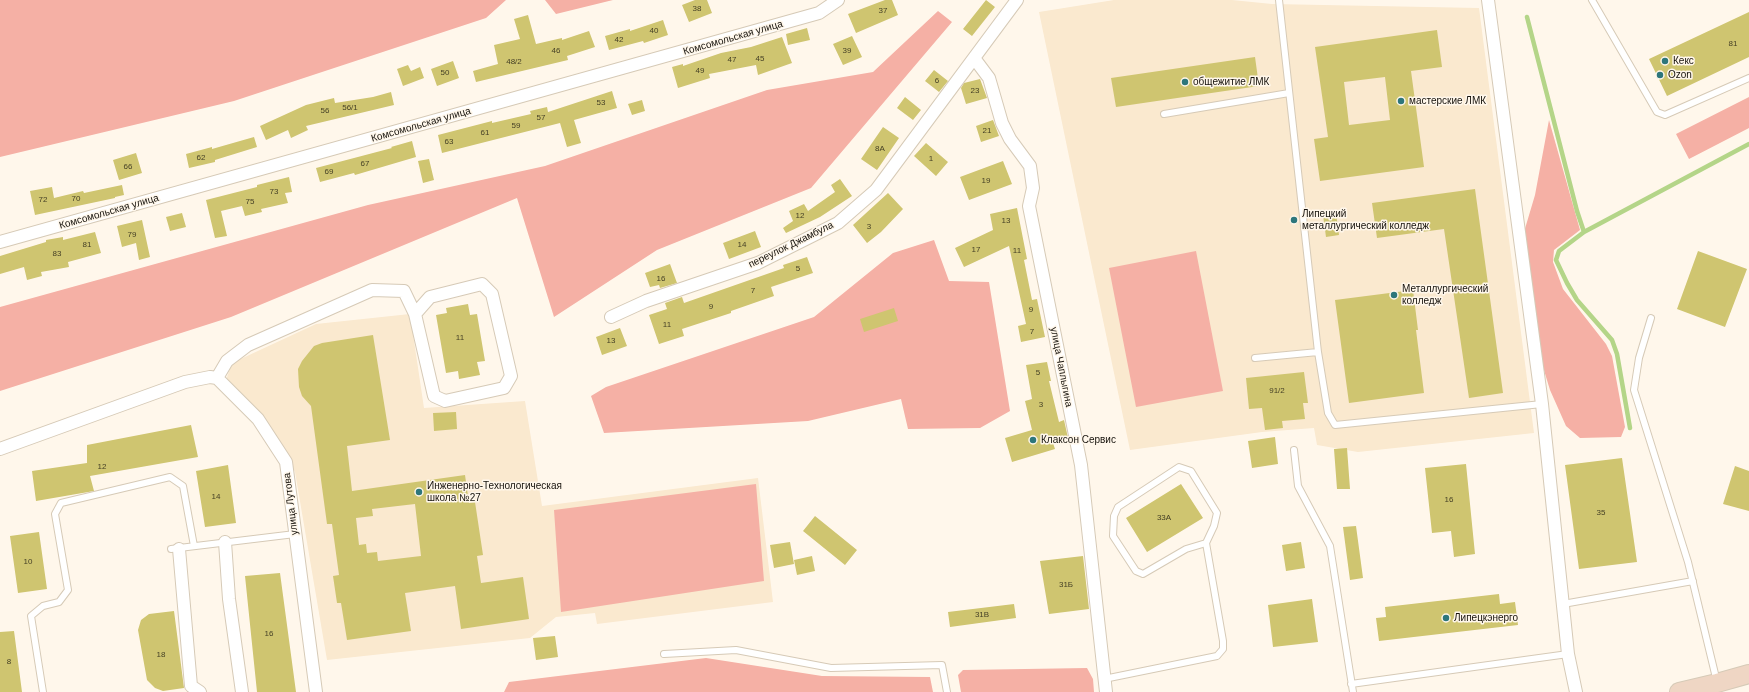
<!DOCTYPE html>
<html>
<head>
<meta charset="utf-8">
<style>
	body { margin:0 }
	canvas { display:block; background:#fff7eb }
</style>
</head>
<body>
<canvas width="1749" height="692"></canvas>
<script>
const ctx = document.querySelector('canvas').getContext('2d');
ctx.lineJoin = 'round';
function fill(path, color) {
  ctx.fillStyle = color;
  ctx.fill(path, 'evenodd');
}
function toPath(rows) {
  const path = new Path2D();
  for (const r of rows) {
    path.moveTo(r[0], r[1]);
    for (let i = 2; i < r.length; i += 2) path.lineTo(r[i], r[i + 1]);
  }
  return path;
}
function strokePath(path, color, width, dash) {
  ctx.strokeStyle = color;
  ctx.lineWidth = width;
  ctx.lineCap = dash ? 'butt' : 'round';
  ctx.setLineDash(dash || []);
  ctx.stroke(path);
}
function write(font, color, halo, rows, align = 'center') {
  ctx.font = font + ' Helvetica,sans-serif';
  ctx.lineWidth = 3;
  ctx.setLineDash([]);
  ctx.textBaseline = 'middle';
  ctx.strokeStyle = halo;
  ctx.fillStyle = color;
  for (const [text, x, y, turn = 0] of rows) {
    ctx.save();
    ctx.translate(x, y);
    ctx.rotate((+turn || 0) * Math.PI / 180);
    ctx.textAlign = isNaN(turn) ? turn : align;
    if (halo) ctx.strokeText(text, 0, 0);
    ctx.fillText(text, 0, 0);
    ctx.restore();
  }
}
fill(toPath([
	[1114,0,1232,0,1272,4,1479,8,1534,433,1358,452,1317,445,1314,428,1262,432,1130,450,1039,12],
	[410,314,424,408,525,401,542,506,758,478,773,602,597,624,595,613,556,617,530,638,327,660,295,472,272,431,226,380,232,363,316,324]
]), '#fae9cf');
fill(toPath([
	[0,0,506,0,486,18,234,101,0,157],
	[545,0,613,0,556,14],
	[938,11,952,22,811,188,657,250,554,317,517,198,231,317,0,391,0,307,368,205,545,166,767,90,873,72],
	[1749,97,1749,128,1689,159,1676,134],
	[1549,120,1580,230,1554,250,1553,262,1563,289,1606,344,1612,356,1625,427,1621,437,1580,438,1566,426,1550,390,1543,367,1524,232,1535,195],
	[934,240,949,281,989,282,1010,411,980,428,908,429,901,399,808,421,604,433,591,396,606,387,814,317,893,253],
	[1196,251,1223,391,1136,407,1109,268],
	[756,484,764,581,561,612,554,510],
	[706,658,822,676,930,677,933,692,504,692,509,682],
	[1087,668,1093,679,1094,692,961,692,958,675,963,670]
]), '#f5b0a5');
strokePath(toPath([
	[1527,17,1577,211,1584,232],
	[1630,428,1617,354,1612,340,1577,300,1567,283,1556,260,1559,251,1584,232,1749,144]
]), '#b4d588', 4.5);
fill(toPath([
	[695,0,707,0,712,13,689,22,682,5],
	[885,0,892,0,898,15,856,33,848,14],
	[986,0,995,7,972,36,963,29],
	[1749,12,1749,57,1667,96,1649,59],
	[528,15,536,44,562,38,562,40,589,31,595,47,567,56,568,60,476,82,473,71,498,64,494,45,520,39,514,19],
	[663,20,668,35,644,43,643,41,609,50,605,36,630,29,630,31],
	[807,28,810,40,788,45,786,34],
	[1437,30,1442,67,1411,71,1424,167,1320,181,1314,139,1328,137,1315,47],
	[1385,77,1390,120,1349,125,1344,82],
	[852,36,862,57,843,65,833,44],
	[782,37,792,63,758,75,756,65,709,74,710,78,678,88,672,67,683,64,683,66,721,53,751,47],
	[1255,57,1259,86,1116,107,1111,78],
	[453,61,459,78,437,86,431,69],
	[408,65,411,71,420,67,424,78,403,86,397,69],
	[934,70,948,81,939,92,925,81],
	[980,79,987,98,966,104,961,88,964,83],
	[612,91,617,108,574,120,581,143,567,147,560,123,442,153,438,135,492,121,492,123,531,114,530,111,547,107,548,112],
	[391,92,394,105,306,126,308,130,291,138,288,130,266,140,260,126,306,105,334,98,335,103,373,97],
	[905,97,921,110,913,120,897,108],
	[642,100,645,111,632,115,628,104],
	[993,120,999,136,981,142,976,126],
	[883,127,899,138,877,170,861,159],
	[254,137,257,147,215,160,215,162,189,168,186,154,212,147,212,149],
	[412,141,416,157,355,175,354,173,320,182,316,168,392,148,391,147],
	[926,143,948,162,936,176,914,156],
	[136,153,142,173,119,180,113,160],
	[429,159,434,180,423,183,418,161],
	[1003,161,1012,184,969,200,960,177],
	[289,177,292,192,285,193,288,203,261,209,262,212,245,216,242,206,221,211,227,236,215,238,206,200,257,187,257,185],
	[840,179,852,196,820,217,786,233,783,228,793,221,789,211,804,204,808,211,835,192,831,185],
	[122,185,124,195,115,197,115,198,35,215,30,191,52,187,54,198,83,191,84,193],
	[1475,189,1503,393,1469,398,1444,229,1377,238,1372,203],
	[888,193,903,209,881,232,867,243,853,225],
	[1017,208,1027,259,1024,260,1032,300,1037,299,1045,337,1021,342,1018,326,1026,324,1009,246,964,267,955,248,993,230,990,214],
	[182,213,186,227,170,231,166,217],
	[1336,213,1339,235,1326,237,1323,215],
	[142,220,150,257,139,260,136,243,122,247,117,226],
	[755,231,761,247,729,259,723,243],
	[95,232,101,253,68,262,69,267,41,272,42,276,27,280,24,267,0,274,0,256,46,242,46,240,63,237,63,240],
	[1698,251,1747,269,1725,327,1677,309],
	[807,257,813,273,771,287,774,296,731,311,731,313,682,329,684,336,659,344,649,315,667,309,665,303,682,297,684,303,784,268,783,265],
	[670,264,677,283,660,288,659,285,650,287,645,273],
	[1413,290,1418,330,1416,330,1424,393,1349,403,1335,300],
	[468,304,470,315,477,314,485,361,477,362,480,375,459,379,458,371,446,373,436,315,447,313,446,308],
	[894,308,898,321,864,332,860,319],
	[620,328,627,346,602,355,596,337],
	[373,335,390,440,347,446,352,491,465,475,469,503,475,502,483,555,477,556,481,583,523,577,529,619,461,629,455,586,405,593,411,631,347,640,341,603,337,603,333,576,339,575,332,524,327,524,311,406,302,396,299,387,298,369,302,361,314,346,322,343],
	[415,504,421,556,378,561,377,552,367,553,366,544,359,545,356,518,373,516,372,509],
	[1047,362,1051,381,1049,381,1059,422,1064,420,1068,438,1053,443,1055,449,1012,462,1005,438,1032,430,1025,401,1032,399,1026,365],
	[1304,372,1308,403,1303,403,1305,419,1282,421,1283,428,1265,430,1262,408,1249,409,1246,378],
	[456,412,457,429,434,431,433,413],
	[191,425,198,457,90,476,94,491,36,501,32,471,87,463,87,445],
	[1275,437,1278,464,1252,468,1248,441],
	[1347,448,1350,489,1337,489,1334,449],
	[1622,458,1637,562,1579,569,1565,465],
	[1466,464,1475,554,1454,557,1451,531,1432,533,1425,468],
	[228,465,236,523,205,527,196,471],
	[1735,466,1749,471,1749,511,1723,504],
	[1181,484,1203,518,1147,552,1126,518],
	[815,516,857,550,845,565,803,531],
	[1356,526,1363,578,1350,580,1343,527],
	[39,532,47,589,18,593,10,536],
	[790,542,794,564,774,568,770,545],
	[1301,542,1305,568,1286,571,1282,545],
	[812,556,815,571,797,575,794,560],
	[1083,556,1089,609,1049,614,1040,561],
	[280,573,296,692,257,692,245,576],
	[1499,594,1500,604,1515,602,1518,625,1379,641,1376,618,1386,617,1385,607],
	[1312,599,1318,642,1273,647,1268,605],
	[1014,604,1016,618,950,627,948,612],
	[174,611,184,688,163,691,155,688,147,680,138,630,141,620,149,614],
	[14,631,22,692,0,692,0,632],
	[555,636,558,657,536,660,533,638]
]), '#cfc570');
const service = toPath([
	[1279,0,1318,352],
	[1592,0,1657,112,1665,115,1749,78],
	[1164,114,1289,93],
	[1651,318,1639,358,1634,390,1688,562,1717,682],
	[1255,358,1318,352,1328,413,1335,425,1542,404],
	[1294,450,1298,486,1330,546,1353,692],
	[171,549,295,534],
	[1563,604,1693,581],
	[664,654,736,650,831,668,942,665,947,692],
	[1104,679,1217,656,1223,649,1223,641,1206,543,1214,526,1217,513,1191,471,1179,467,1118,507,1114,516,1113,536,1136,571,1143,574,1186,549,1206,543],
	[1351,684,1568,654],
	[43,692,31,616,43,606,59,602,68,590,55,514,61,503,170,477,183,486,194,546]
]);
const minor = toPath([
	[1488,0,1542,404,1568,654,1576,692],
	[974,58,989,78,1002,123,1010,139,1030,166,1033,188,1029,206,1081,465,1106,692],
	[0,242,819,13,838,0],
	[611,317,646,301,758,263,838,223,876,190,1017,0],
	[217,378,227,361,248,345,372,290,404,291,415,314,434,396,445,401,504,388,511,376,492,294,482,284,430,297,415,314],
	[0,449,185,382,210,377,217,378,258,419,286,462,316,692],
	[225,542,229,599,242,692],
	[179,549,191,686,200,692]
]);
const secondary = toPath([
	[1679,692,1717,683,1749,674]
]);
strokePath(service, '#d6cab7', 8);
strokePath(minor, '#d6cab7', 14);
strokePath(secondary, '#d6cab7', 20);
strokePath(service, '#fff', 6);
strokePath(minor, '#fff', 12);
strokePath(secondary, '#efd6c4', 18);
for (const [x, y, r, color] of [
	[1665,61,4,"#2d767b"],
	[1660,75,4,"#2d767b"],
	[1185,82,4,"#2d767b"],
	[1401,101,4,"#2d767b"],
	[1294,220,4,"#2d767b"],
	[1394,295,4,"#2d767b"],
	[1033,440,4,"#2d767b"],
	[419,492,4,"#2d767b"],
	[1446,618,4,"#2d767b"]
]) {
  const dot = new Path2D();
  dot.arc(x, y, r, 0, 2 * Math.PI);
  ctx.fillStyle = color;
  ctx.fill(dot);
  strokePath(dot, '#fff7eb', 1.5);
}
write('8px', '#443f25', null, [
	["38",697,9],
	["37",883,11],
	["40",654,31],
	["42",619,40],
	["81",1733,44],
	["46",556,51],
	["39",847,51],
	["45",760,59],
	["47",732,60],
	["48/2",514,62],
	["49",700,71],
	["50",445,73],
	["6",937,81],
	["23",975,91],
	["53",601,103],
	["56/1",350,108],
	["56",325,111],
	["57",541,118],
	["59",516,126],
	["21",987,131],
	["61",485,133],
	["63",449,142],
	["8А",880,149],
	["62",201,158],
	["1",931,159],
	["67",365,164],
	["66",128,167],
	["69",329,172],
	["19",986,181],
	["73",274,192],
	["70",76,199],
	["72",43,200],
	["75",250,202],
	["12",800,216],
	["13",1006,221],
	["3",869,227],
	["79",132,235],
	["81",87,245],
	["14",742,245],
	["17",976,250],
	["11",1017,251],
	["83",57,254],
	["5",798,269],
	["16",661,279],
	["7",753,291],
	["9",711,307],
	["9",1031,310],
	["11",667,325],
	["7",1032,332],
	["11",460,338],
	["13",611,341],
	["5",1038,373],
	["91/2",1277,391],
	["3",1041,405],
	["12",102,467],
	["14",216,497],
	["16",1449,500],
	["35",1601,513],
	["33А",1164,518],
	["10",28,562],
	["31Б",1066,585],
	["31В",982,615],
	["16",269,634],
	["18",161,655],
	["8",9,662]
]);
write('10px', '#16120c', '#fff7eb', [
	["Комсомольская улица",733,38,-16],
	["Комсомольская улица",421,125,-16],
	["Комсомольская улица",109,212,-16],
	["переулок Джамбула",791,245,-26],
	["улица Чаплыгина",1061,367,79],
	["улица Лутова",291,504,-97]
]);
write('10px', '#16120c', '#fff7eb', [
	["Кекс",1673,61],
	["Ozon",1668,75],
	["общежитие ЛМК",1193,82],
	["мастерские ЛМК",1409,101],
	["Липецкий",1302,214],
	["металлургический колледж",1302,226],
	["Металлургический",1402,289],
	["колледж",1402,301],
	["Клаксон Сервис",1041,440],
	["Инженерно-Технологическая",427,486],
	["школа №27",427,498],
	["Липецкэнерго",1454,618]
], 'left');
</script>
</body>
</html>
